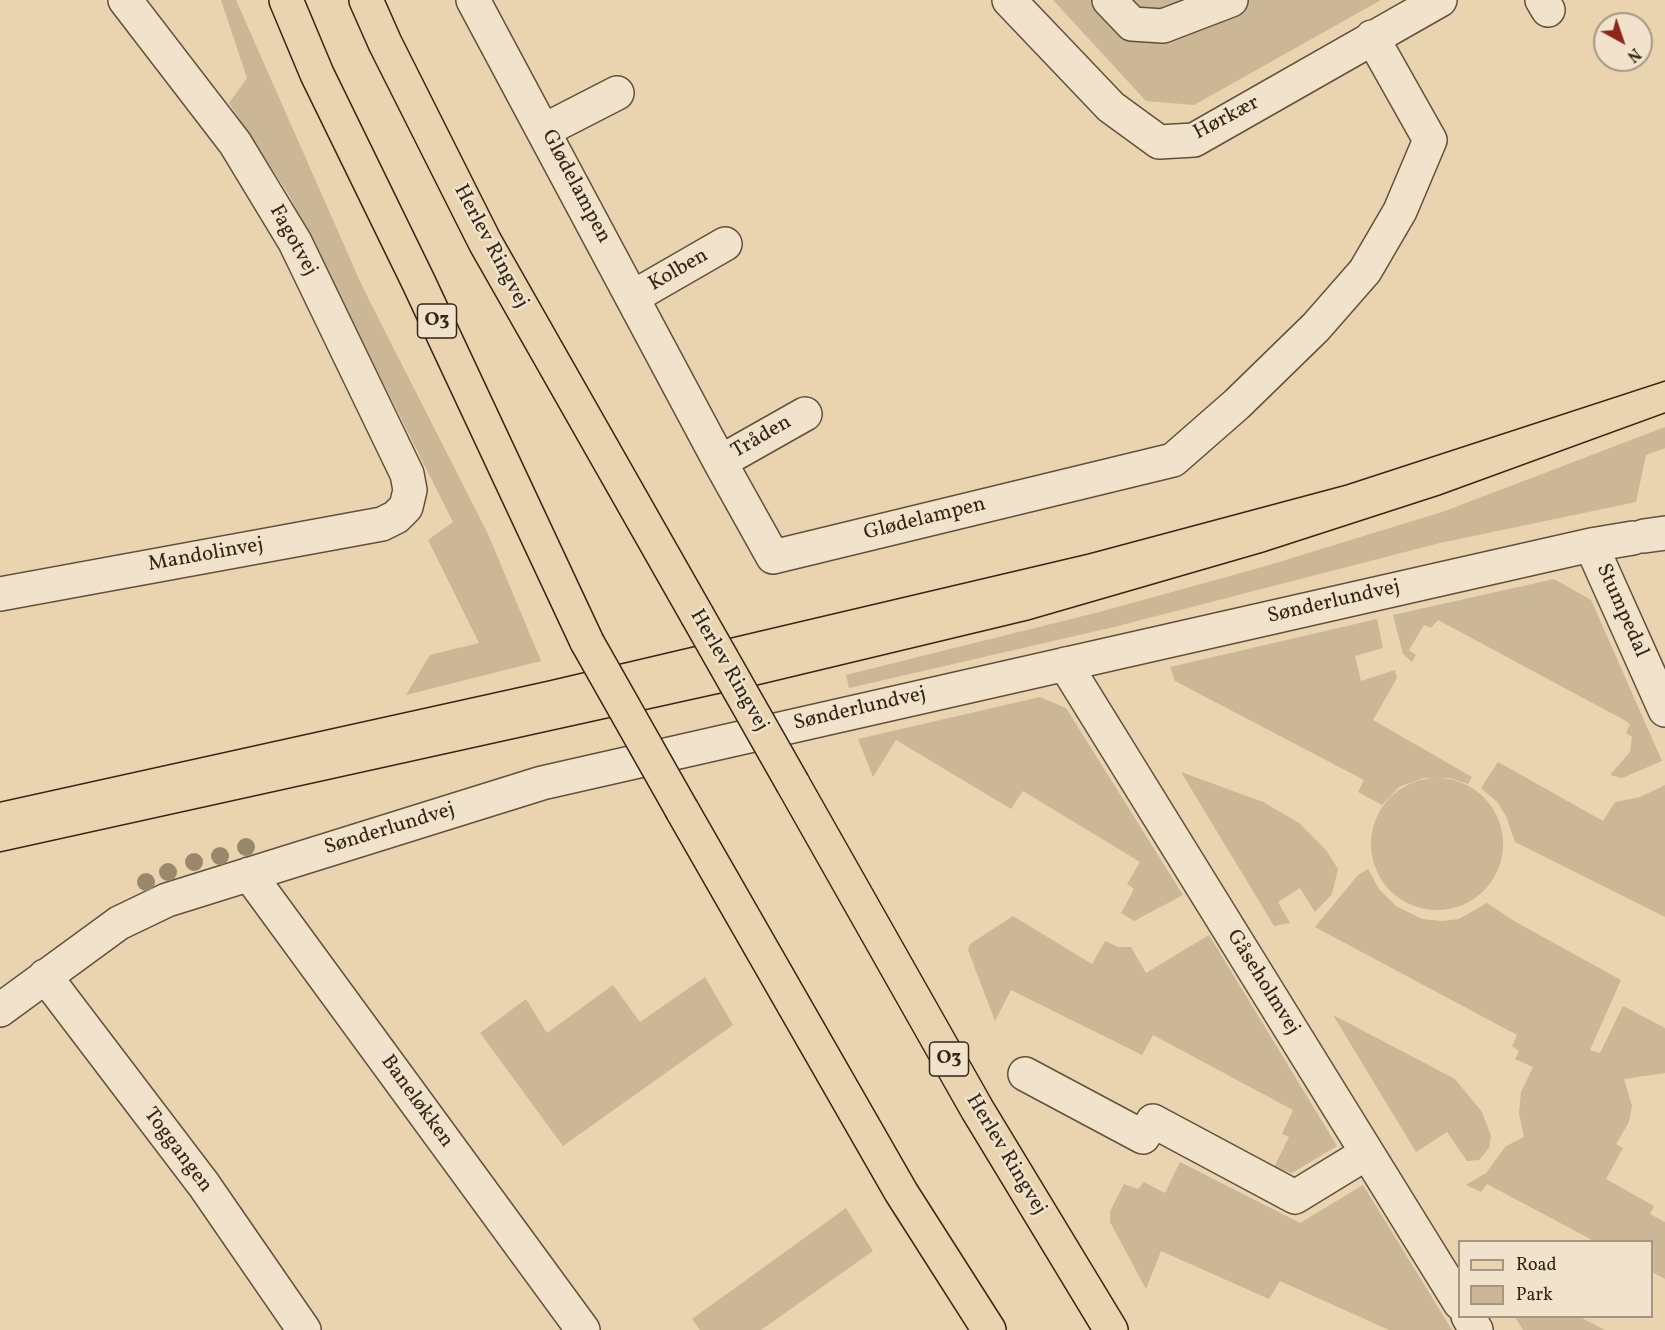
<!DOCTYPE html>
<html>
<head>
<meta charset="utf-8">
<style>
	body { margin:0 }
	#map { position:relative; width:1665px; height:1330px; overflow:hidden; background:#ead3af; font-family:Vollkorn,serif }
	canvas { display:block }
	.legend { position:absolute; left:1458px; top:1240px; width:195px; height:78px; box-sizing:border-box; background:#f1e2cb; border:2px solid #a59783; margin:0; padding:8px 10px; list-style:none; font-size:18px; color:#322616 }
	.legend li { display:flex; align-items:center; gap:12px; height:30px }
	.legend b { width:30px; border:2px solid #a59783 }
	.north { position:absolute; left:1593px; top:12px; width:60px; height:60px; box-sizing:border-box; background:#f1e2cb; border:2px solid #a59783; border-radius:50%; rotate:140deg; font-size:16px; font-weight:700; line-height:24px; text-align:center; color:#322616 }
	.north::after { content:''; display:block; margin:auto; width:21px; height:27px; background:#8f2418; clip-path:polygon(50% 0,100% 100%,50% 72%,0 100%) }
</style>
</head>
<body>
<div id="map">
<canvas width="1665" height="1330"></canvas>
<ul class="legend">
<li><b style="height:8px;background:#ead3af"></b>Road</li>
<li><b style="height:16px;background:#cbb695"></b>Park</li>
</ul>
<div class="north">N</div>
</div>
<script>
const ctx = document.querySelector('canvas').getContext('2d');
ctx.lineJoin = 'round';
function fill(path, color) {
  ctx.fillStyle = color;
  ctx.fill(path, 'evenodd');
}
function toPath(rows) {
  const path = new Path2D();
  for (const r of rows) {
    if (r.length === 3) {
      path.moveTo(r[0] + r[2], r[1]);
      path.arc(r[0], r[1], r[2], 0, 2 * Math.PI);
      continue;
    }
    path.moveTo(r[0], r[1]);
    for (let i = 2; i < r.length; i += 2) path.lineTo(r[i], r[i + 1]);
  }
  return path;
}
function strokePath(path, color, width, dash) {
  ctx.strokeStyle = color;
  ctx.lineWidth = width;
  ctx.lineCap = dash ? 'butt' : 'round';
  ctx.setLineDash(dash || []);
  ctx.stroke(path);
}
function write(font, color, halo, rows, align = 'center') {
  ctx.font = font + ' Vollkorn,serif';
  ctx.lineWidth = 5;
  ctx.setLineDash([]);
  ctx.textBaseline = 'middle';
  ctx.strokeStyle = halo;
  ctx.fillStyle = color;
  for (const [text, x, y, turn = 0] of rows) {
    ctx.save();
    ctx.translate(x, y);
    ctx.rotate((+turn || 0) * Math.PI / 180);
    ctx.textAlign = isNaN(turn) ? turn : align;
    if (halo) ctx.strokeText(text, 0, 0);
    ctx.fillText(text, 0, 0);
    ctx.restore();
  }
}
fill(toPath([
	[221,0,236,0,363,288,488,534,541,661,406,695,430,655,479,643,428,540,453,522,289,195,229,103,247,78],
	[1053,0,1381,0,1194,105,1146,101],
	[1665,427,1665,448,1646,455,1636,502,1440,543,1114,627,849,688,846,675,1103,611,1266,566,1445,511],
	[1554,579,1591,600,1662,761,1622,778,1610,775,1630,752,1632,737,1626,733,1630,725,1626,721,1438,620,1431,628,1424,625,1409,650,1416,655,1412,662,1403,654,1393,615],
	[1377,619,1383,648,1355,656,1361,681,1395,670,1397,678,1373,720,1472,777,1468,784,1450,778,1423,778,1399,787,1382,805,1358,792,1364,780,1175,681,1170,667],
	[1040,697,1066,708,1183,895,1134,921,1121,913,1134,889,1127,884,1140,862,1023,791,1011,809,896,740,873,777,858,739],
	[1498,762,1603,821,1615,802,1640,797,1665,785,1665,917,1515,842,1506,816,1497,802,1481,788],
	[1181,772,1263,802,1299,823,1326,850,1338,869,1332,894,1315,912,1300,888,1278,902,1290,923,1274,926],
	[1437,844,66],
	[1368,869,1379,889,1396,906,1422,919,1442,921,1459,919,1487,903,1514,921,1621,980,1590,1050,1600,1053,1623,1006,1665,1028,1665,1073,1624,1079,1632,1106,1629,1122,1616,1144,1623,1148,1606,1179,1654,1206,1650,1214,1665,1222,1665,1279,1652,1272,1652,1242,1594,1241,1487,1184,1481,1192,1466,1185,1486,1173,1506,1146,1524,1137,1519,1113,1521,1092,1533,1067,1515,1059,1519,1051,1512,1046,1517,1035,1315,927,1358,875],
	[1013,916,1092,964,1105,941,1118,947,1131,947,1146,973,1209,935,1337,1146,1292,1173,1274,1167,1289,1137,1282,1134,1293,1110,1153,1035,1142,1055,1011,990,995,1021,968,950,970,944],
	[705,977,733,1025,563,1146,480,1033,526,999,547,1033,613,985,640,1022],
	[1333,1015,1455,1079,1482,1112,1491,1136,1489,1148,1479,1160,1467,1161,1447,1132,1416,1152],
	[1180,1162,1300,1223,1363,1185,1452,1330,1389,1330,1280,1281,1269,1299,1161,1251,1146,1289,1110,1222,1110,1211,1124,1184,1138,1189,1144,1182,1165,1193],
	[846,1208,873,1251,761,1330,700,1330,692,1319],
	[1515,1317,1580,1317,1605,1330,1523,1330]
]), '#cbb695');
const minor = toPath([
	[473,0,720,462,773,557,1173,460,1237,404,1316,327,1365,271,1400,211,1430,140,1372,37],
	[1009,0,1111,107,1159,142,1194,140,1440,0],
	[1109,0,1132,24,1163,26,1231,0],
	[1542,0,1548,10],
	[545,130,617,93],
	[633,297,725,244],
	[720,462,805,414],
	[1644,536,1665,533],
	[1591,545,1665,710],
	[0,594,382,524,396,517,406,507,410,490,407,474,295,242,235,143,125,0],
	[1065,664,1460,1303],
	[249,874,583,1330],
	[45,976,204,1185,304,1330],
	[0,1010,119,923,167,900,542,783,1591,545,1633,538],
	[1025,1074,1143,1137,1153,1121,1295,1197,1367,1153],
	[1468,1316,1476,1330]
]);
const major = toPath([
	[286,0,317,74,418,281,587,642],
	[366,0,385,43,485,242,697,615],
	[793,784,977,1109,1111,1330],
	[682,810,901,1192,989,1330]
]);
strokePath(minor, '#60513c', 36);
strokePath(major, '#322616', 36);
strokePath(minor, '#f1e2cb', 33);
strokePath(major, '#ead3af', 33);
strokePath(toPath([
	[0,802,548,681,1088,554,1346,485,1665,381],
	[0,852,762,684,1029,620,1264,552,1440,495,1665,413]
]), '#322616', 1.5);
const majorBridge = toPath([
	[697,615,793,784],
	[587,642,682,810]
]);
strokePath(majorBridge, '#322616', 36, []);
strokePath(majorBridge, '#ead3af', 33);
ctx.fillStyle = '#9a886c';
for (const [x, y] of [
	[246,847],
	[220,856],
	[194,862],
	[168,872],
	[146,882]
]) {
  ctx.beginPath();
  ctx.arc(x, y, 9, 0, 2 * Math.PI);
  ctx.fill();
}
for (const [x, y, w] of [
	[437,321,39],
	[949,1059,39]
]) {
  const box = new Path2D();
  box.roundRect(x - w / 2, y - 17, w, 34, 4.5);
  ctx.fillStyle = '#f1e2cb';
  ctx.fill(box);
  strokePath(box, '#322616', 1.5);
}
write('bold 20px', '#322616', null, [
	["O3",437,321],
	["O3",949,1059]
]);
write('21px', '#322616', '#f1e2cb', [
	["Hørkær",1227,119,-28],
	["Glødelampen",575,187,62],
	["Fagotvej",292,241,61],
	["Herlev Ringvej",490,247,62],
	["Kolben",679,271,-30],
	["Tråden",762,438,-30],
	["Glødelampen",925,520,-14],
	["Mandolinvej",206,556,-10],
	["Sønderlundvej",1334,603,-13],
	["Stumpedal",1621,611,66],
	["Herlev Ringvej",728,671,60],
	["Sønderlundvej",860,710,-13],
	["Sønderlundvej",390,830,-17],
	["Gåseholmvej",1262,983,58],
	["Baneløkken",416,1102,54],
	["Toggangen",177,1151,53],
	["Herlev Ringvej",1005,1155,59]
]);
</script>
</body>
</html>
